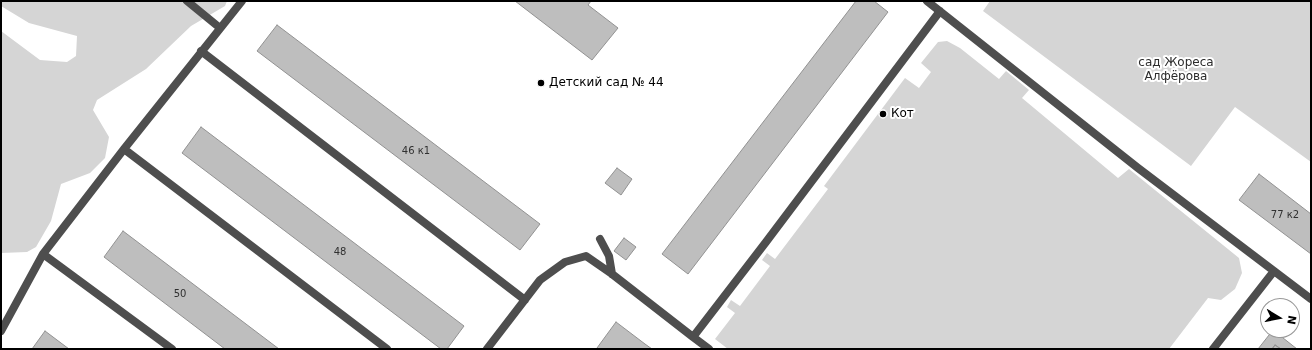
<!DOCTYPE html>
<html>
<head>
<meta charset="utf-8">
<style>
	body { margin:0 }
	#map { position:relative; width:1312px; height:350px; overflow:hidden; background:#fff; font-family:"DejaVu Sans",sans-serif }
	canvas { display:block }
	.frame { position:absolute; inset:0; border:2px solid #000; pointer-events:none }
	.north { position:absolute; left:1260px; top:298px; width:40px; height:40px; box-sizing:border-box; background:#fff; border:1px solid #999; border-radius:50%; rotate:100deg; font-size:11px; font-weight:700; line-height:16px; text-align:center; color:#000 }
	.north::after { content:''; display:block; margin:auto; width:14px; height:18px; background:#000; clip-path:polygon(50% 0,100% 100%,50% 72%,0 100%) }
</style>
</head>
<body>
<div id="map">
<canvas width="1312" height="350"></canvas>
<div class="frame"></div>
<div class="north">N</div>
</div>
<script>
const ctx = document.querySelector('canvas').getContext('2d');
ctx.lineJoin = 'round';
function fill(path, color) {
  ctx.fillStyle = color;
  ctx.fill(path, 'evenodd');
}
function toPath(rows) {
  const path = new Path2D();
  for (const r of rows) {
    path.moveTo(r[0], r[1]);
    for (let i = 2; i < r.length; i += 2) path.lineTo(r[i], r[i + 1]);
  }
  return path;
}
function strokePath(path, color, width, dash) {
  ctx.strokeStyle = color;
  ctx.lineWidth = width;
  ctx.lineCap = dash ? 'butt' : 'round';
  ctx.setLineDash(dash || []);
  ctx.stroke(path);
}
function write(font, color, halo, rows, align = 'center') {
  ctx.font = font + ' "DejaVu Sans",sans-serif';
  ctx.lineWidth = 4;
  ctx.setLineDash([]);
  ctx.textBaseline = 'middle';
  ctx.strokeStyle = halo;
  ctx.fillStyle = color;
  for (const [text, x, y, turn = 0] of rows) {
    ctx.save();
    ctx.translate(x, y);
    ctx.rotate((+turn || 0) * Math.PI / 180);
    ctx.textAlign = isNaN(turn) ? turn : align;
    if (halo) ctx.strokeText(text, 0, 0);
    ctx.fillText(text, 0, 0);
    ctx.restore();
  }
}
fill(toPath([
	[1,1,227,1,225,6,191,26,146,69,97,100,93,110,109,137,105,158,90,173,61,184,51,221,36,247,27,252,1,253,1,31,40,60,67,62,76,56,77,36,29,23,1,6],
	[990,1,1311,1,1311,162,1235,107,1191,166,983,11],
	[947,41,960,48,999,79,1006,71,1029,90,1022,98,1118,178,1129,169,1239,258,1242,273,1235,289,1221,300,1208,298,1169,349,728,349,715,339,735,313,727,307,731,300,740,306,770,266,762,260,767,253,775,259,828,189,824,186,905,78,919,88,931,72,921,63,938,42]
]), '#d5d5d5');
const building = toPath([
	[515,1,591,1,588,5,618,28,592,60,515,1],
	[856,1,874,1,888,12,688,274,662,254,856,1],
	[277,25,540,224,520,250,257,51,277,25],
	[201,127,464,326,447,349,441,349,182,153,201,127],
	[617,168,632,179,621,195,605,183,617,168],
	[1259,174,1311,214,1311,254,1239,200,1259,174],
	[123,231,279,349,225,349,104,257,123,231],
	[624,238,636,247,626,260,614,251,624,238],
	[616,322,645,344,652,349,598,349,597,348,616,322],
	[1273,330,1297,349,1281,349,1275,345,1272,349,1258,349,1273,330],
	[45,331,69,349,32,349,45,331],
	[1275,345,1281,349,1272,349,1275,345]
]);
fill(building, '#bebebe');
strokePath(building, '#929292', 1);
strokePath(toPath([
	[187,1,220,28],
	[927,1,1138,168,1311,299],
	[201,51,525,300],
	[124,149,387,349],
	[600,239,609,256,612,274],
	[43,254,172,349],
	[1,331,43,254,124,149,242,1],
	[487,349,540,280,565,262,586,256,612,274,693,337],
	[709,349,693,337,766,242,940,11],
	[1213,349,1274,271]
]), '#4e4e4e', 8);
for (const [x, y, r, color] of [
	[541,83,4,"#000"],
	[883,114,4,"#000"]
]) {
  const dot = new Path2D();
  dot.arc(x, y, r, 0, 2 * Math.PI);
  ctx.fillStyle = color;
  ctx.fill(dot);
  strokePath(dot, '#fff', 1.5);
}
write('10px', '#303030', null, [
	["46 к1",416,151],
	["77 к2",1285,215],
	["48",340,252],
	["50",180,294]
]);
write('12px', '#2c2c2c', '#fff', [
	["сад Жореса",1176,63],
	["Алфёрова",1176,77]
]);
write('12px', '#000', '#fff', [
	["Детский сад № 44",549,83],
	["Кот",891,114]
], 'left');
</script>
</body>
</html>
